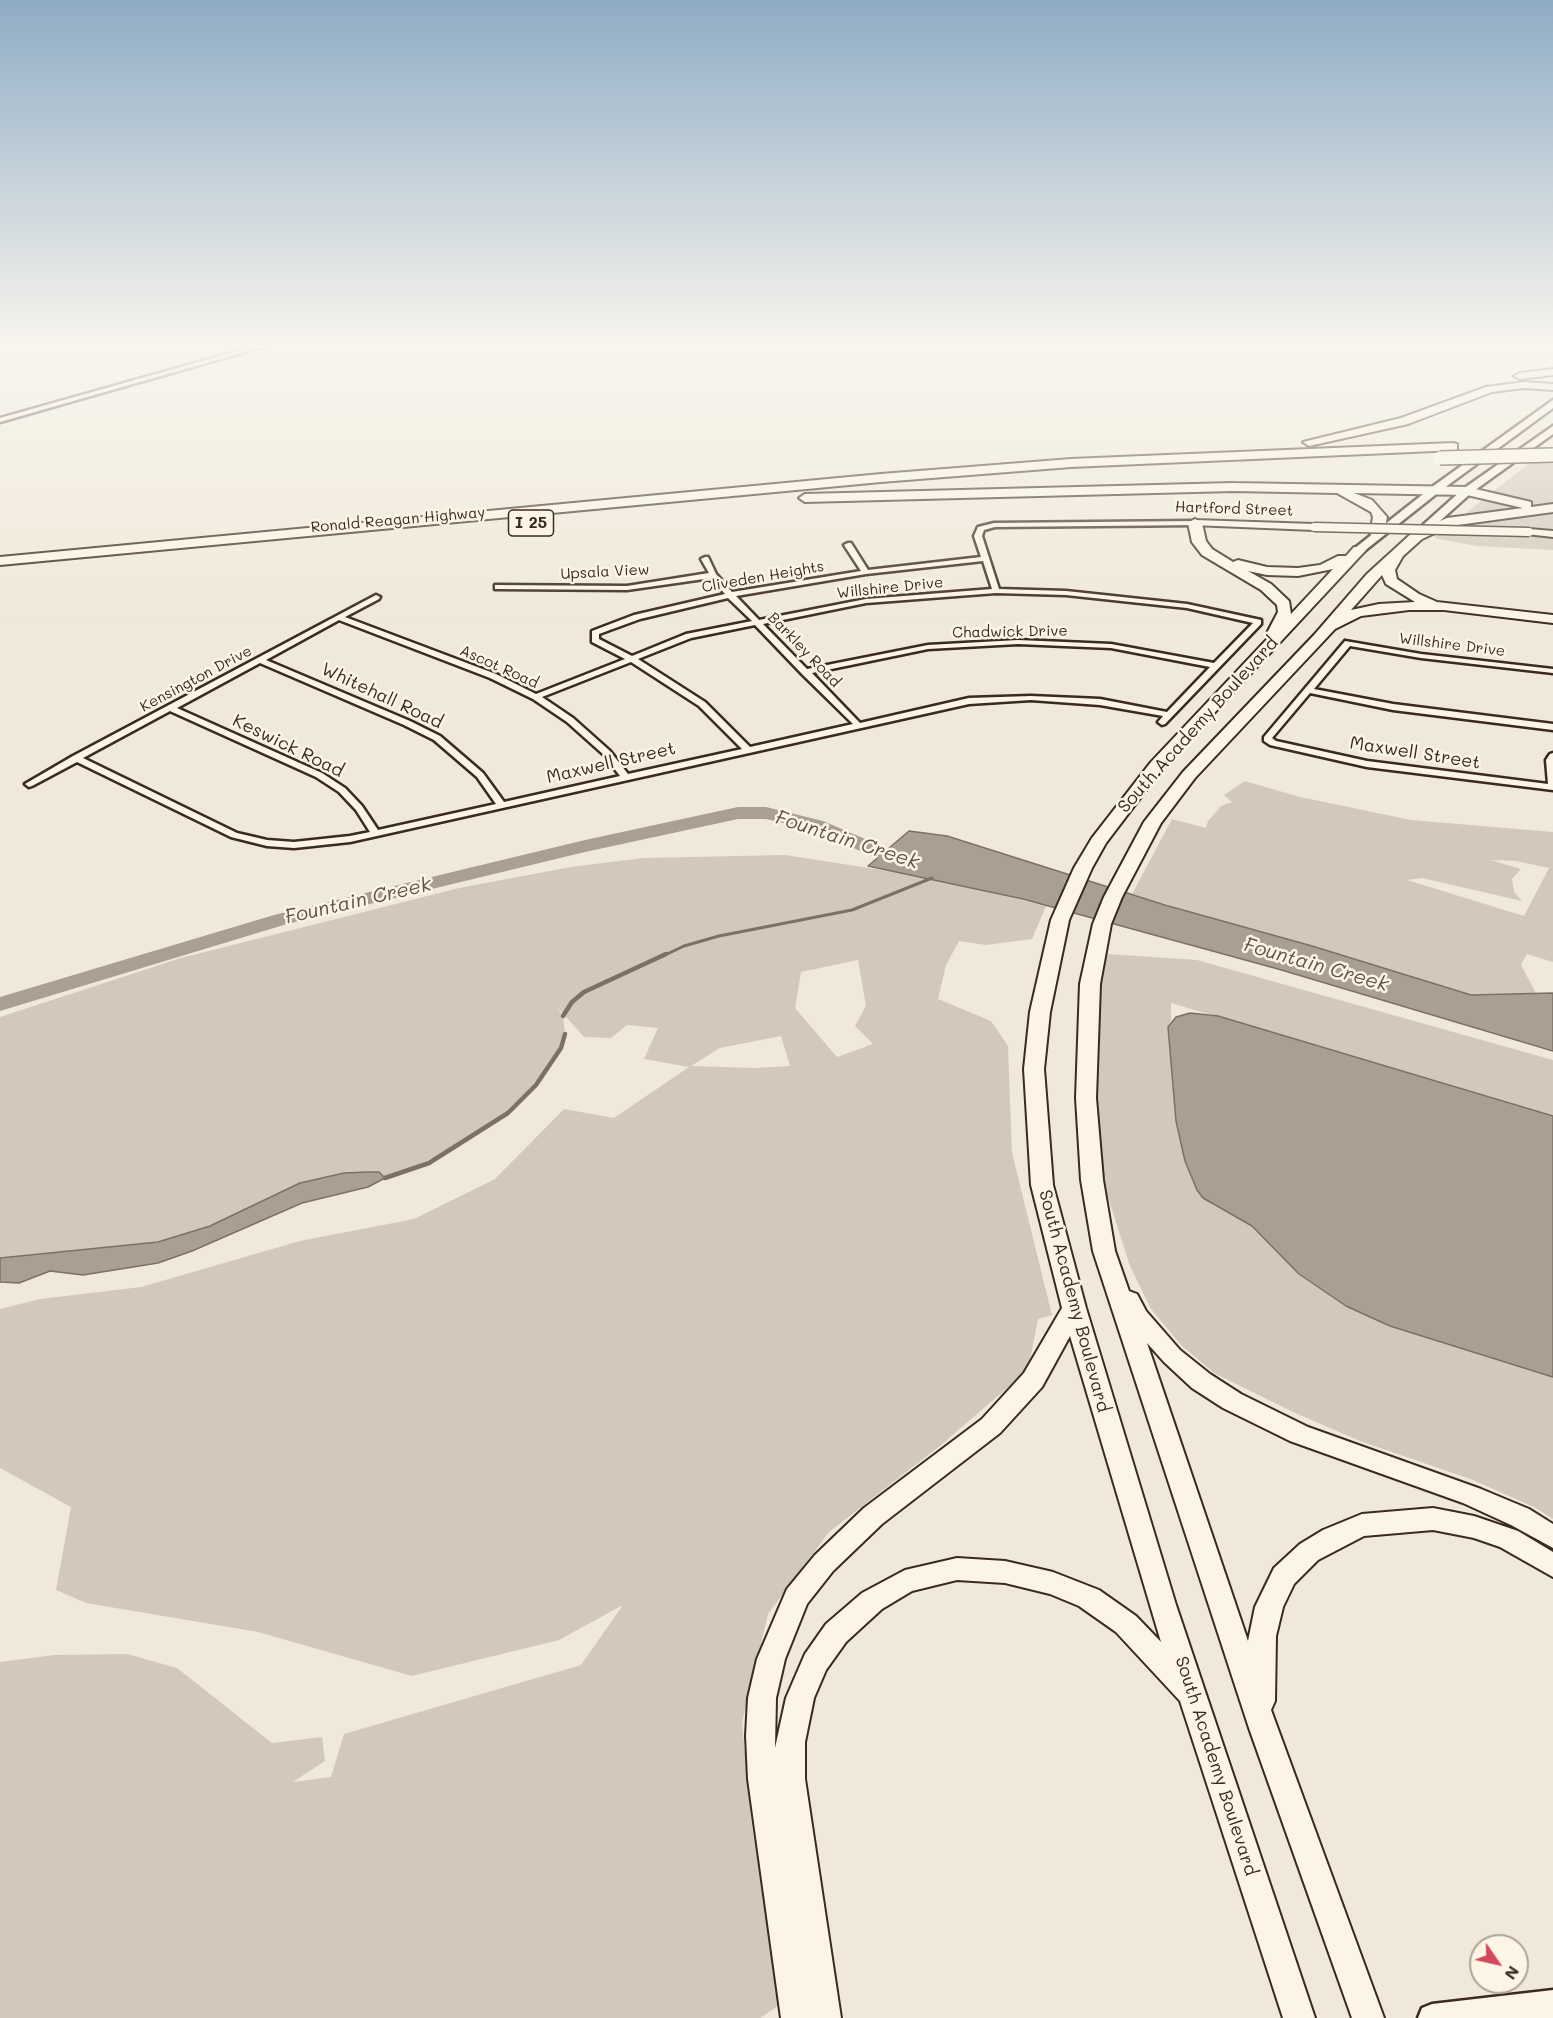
<!DOCTYPE html>
<html>
<head>
<meta charset="utf-8">
<style>
	body { margin:0 }
	#map { position:relative; width:1553px; height:2018px; overflow:hidden; background:#f0e9d9; font-family:Mali,sans-serif }
	canvas { display:block }
	.north { position:absolute; left:1469px; top:1934px; width:60px; height:60px; box-sizing:border-box; background:#fcf5e5; border:2px solid #afa495; border-radius:50%; rotate:124deg; font-size:16px; font-weight:700; line-height:24px; text-align:center; color:#3b2a1e }
	.north::after { content:''; display:block; margin:auto; width:21px; height:27px; background:#d1495b; clip-path:polygon(50% 0,100% 100%,50% 72%,0 100%) }
</style>
</head>
<body>
<div id="map">
<canvas width="1553" height="2018"></canvas>
<div class="north">N</div>
</div>
<script>
const ctx = document.querySelector('canvas').getContext('2d');
ctx.lineJoin = 'round';
function fill(path, color) {
  ctx.fillStyle = color;
  ctx.fill(path, 'evenodd');
}
function toPath(rows) {
  const path = new Path2D();
  for (const r of rows) {
    path.moveTo(r[0], r[1]);
    for (let i = 2; i < r.length; i += 2) path.lineTo(r[i], r[i + 1]);
  }
  return path;
}
function strokePath(path, color, width, dash) {
  ctx.strokeStyle = color;
  ctx.lineWidth = width;
  ctx.lineCap = dash ? 'butt' : 'round';
  ctx.setLineDash(dash || []);
  ctx.stroke(path);
}
function write(font, color, halo, rows, align = 'center') {
  ctx.font = font + ' Mali,sans-serif';
  ctx.lineWidth = 5;
  ctx.setLineDash([]);
  ctx.textBaseline = 'middle';
  ctx.strokeStyle = halo;
  ctx.fillStyle = color;
  for (const [text, x, y, turn = 0] of rows) {
    ctx.save();
    ctx.translate(x, y);
    ctx.rotate((+turn || 0) * Math.PI / 180);
    ctx.textAlign = isNaN(turn) ? turn : align;
    if (halo) ctx.strokeText(text, 0, 0);
    ctx.fillText(text, 0, 0);
    ctx.restore();
  }
}
fill(toPath([
	[1553,460,1553,550,1476,546,1434,538,1532,461],
	[1245,781,1300,797,1411,820,1553,832,1553,962,1527,954,1521,965,1537,995,1471,995,1132,894,1172,819,1206,828,1208,821,1221,806,1232,802,1224,795],
	[1491,860,1516,861,1549,868,1524,916,1407,880,1422,878,1522,901,1514,892,1512,879,1521,869],
	[785,855,933,878,1046,906,1032,939,986,945,959,941,946,965,938,999,991,1021,1008,1046,1012,1153,1052,1315,1038,1319,1028,1370,941,1445,829,1532,768,1614,742,1722,752,1826,781,2004,760,2018,0,2018,0,1662,55,1655,127,1654,177,1668,272,1743,322,1737,325,1761,293,1782,331,1777,344,1734,581,1665,623,1605,559,1640,412,1676,258,1632,86,1603,56,1590,71,1507,0,1468,0,1309,40,1299,141,1287,300,1241,414,1219,495,1179,564,1109,614,1118,689,1067,644,1059,658,1028,627,1025,611,1038,584,1037,557,1007,563,1016,565,1034,561,1048,524,1100,455,1149,385,1178,379,1172,158,1242,0,1258,0,1017,181,958,459,888,571,867,643,858],
	[858,960,866,1006,855,1026,873,1044,837,1057,795,1008,801,972],
	[781,1036,790,1066,754,1068,691,1066,720,1048],
	[1107,954,1197,960,1553,1060,1553,1116,1171,1003,1171,1021,1168,1027,1211,1204,1252,1226,1299,1274,1346,1306,1423,1335,1553,1377,1553,1519,1534,1507,1473,1480,1360,1441,1293,1412,1214,1373,1181,1345,1151,1309,1130,1266,1106,1191,1092,1094,1094,1013]
]), '#d2c9ba');
const water = toPath([
	[909,831,947,836,1165,905,1312,946,1471,995,1553,993,1553,1051,1278,969,1023,899,868,866,909,831],
	[1190,1013,1218,1016,1553,1116,1553,1377,1390,1326,1346,1306,1299,1274,1252,1226,1203,1198,1197,1190,1185,1161,1176,1121,1168,1027,1176,1017,1190,1013],
	[367,1172,379,1172,385,1178,368,1187,302,1203,192,1251,158,1263,83,1275,50,1271,19,1283,0,1282,0,1258,158,1242,210,1226,300,1183,344,1173,367,1172]
]);
fill(water, '#aaa091');
strokePath(water, '#7e7163', 1.5);
strokePath(toPath([
	[663,956,684,946,719,936,852,910,932,878]
]), '#7e7163', 3);
strokePath(toPath([
	[563,1016,572,1002,584,992,666,954],
	[385,1178,429,1163,508,1113,536,1085,561,1048,565,1034]
]), '#7e7163', 4.5);
fill(toPath([
	[738,807,766,807,823,821,905,856,918,860,921,864,918,868,911,870,898,867,809,829,766,819,738,819,585,852,287,924,0,1011,0,997,274,915,585,840,738,807]
]), '#aaa091');
const minor = toPath([
	[266,343,276,343,0,422,0,418,266,343],
	[1195,521,1198,521,1198,525,995,527,984,530,982,536,999,589,1066,591,1187,604,1261,620,1261,624,1165,724,1162,725,1158,722,1163,716,1100,705,1031,700,969,704,350,842,294,848,267,846,231,837,77,762,32,786,29,787,25,784,73,756,376,595,380,597,379,599,345,617,496,674,536,694,625,659,592,642,592,631,634,615,725,594,711,578,627,590,498,589,495,589,495,585,627,586,709,573,701,559,705,557,708,557,716,574,732,592,861,571,844,545,848,543,851,543,868,570,981,557,974,536,978,527,994,523,1195,521],
	[983,561,992,589,866,599,759,620,736,596,866,574,983,561],
	[996,593,1066,595,1187,608,1253,623,1214,663,1111,644,1018,640,928,645,807,669,763,624,866,603,996,593],
	[728,598,752,621,686,634,632,656,599,639,599,634,640,619,728,598],
	[339,620,490,678,533,699,567,722,604,755,620,776,504,802,483,773,440,736,410,721,266,660,339,620],
	[755,625,802,674,853,724,750,747,705,702,638,659,691,638,755,625],
	[1018,644,1111,648,1210,667,1167,712,1100,699,1031,696,969,698,860,723,812,673,928,649,1018,644],
	[631,662,699,706,742,749,628,774,610,751,573,718,542,697,631,662],
	[260,663,404,725,434,740,477,777,496,804,378,830,362,806,345,788,322,773,177,708,260,663],
	[170,711,316,777,339,792,356,810,370,832,350,836,294,842,267,840,237,833,83,758,170,711],
	[1345,641,1421,654,1553,669,1553,673,1421,658,1350,646,1314,689,1393,704,1553,724,1553,730,1393,710,1310,693,1272,738,1276,741,1367,761,1548,784,1546,760,1550,754,1553,753,1553,790,1367,767,1270,745,1264,741,1264,737,1345,641]
]);
const tertiary = toPath([
	[1195,520,1314,524,1319,527,1314,530,1192,525,1192,521,1195,520],
	[1529,529,1553,531,1553,537,1526,534,1524,532,1529,529]
]);
const primary = toPath([
	[1553,1990,1553,2018,1418,2018,1422,2008,1432,2004,1553,1990]
]);
const trunk = toPath([
	[1553,400,1553,408,1440,491,1363,552,1355,552,1355,548,1432,487,1553,400],
	[1553,426,1553,434,1471,493,1421,538,1413,538,1413,534,1463,489,1553,426]
]);
const motorway = toPath([
	[1553,369,1553,375,1520,379,1514,376,1520,373,1553,369],
	[1524,382,1553,384,1553,390,1524,388,1492,392,1408,424,1309,446,1303,442,1401,418,1486,387,1524,382],
	[1453,443,1457,444,1457,450,1071,467,881,482,0,565,0,557,881,474,1071,459,1453,443],
	[1233,483,1467,487,1531,502,1531,507,1553,504,1553,512,1450,526,1422,539,1403,556,1395,570,1397,579,1419,594,1437,602,1553,615,1553,623,1444,610,1409,610,1361,616,1335,629,1195,778,1161,823,1122,897,1111,924,1100,984,1096,1098,1103,1180,1115,1251,1129,1291,1137,1294,1146,1311,1180,1350,1210,1374,1241,1394,1308,1427,1481,1489,1529,1509,1553,1524,1553,1548,1511,1525,1463,1503,1290,1441,1223,1408,1192,1388,1164,1362,1147,1343,1248,1641,1255,1607,1274,1568,1300,1544,1323,1530,1362,1514,1433,1508,1474,1516,1518,1531,1553,1552,1553,1577,1500,1547,1474,1538,1433,1530,1364,1536,1318,1560,1294,1584,1283,1607,1276,1636,1275,1701,1271,1710,1384,2018,1352,2018,1249,1728,1093,1251,1081,1180,1076,1098,1080,984,1093,924,1104,897,1144,822,1183,772,1314,635,1367,574,1412,533,1447,518,1523,508,1467,495,1354,493,1372,500,1387,517,1384,534,1377,538,1370,534,1373,517,1371,512,1337,493,1233,491,805,502,799,498,805,494,1233,483],
	[1382,575,1386,584,1415,602,1379,604,1351,610,1382,575],
	[1195,519,1202,523,1206,541,1212,549,1233,562,1238,560,1267,567,1298,568,1320,565,1338,556,1346,556,1354,547,1364,547,1366,550,1163,768,1106,843,1092,868,1069,920,1050,1012,1044,1069,1053,1185,1086,1308,1176,1605,1315,2018,1283,2018,1180,1701,1116,1632,1079,1606,1050,1594,1005,1583,957,1580,912,1591,882,1609,846,1642,826,1670,814,1698,805,1742,805,1779,841,2018,781,2018,748,1779,746,1736,748,1698,757,1659,787,1589,815,1555,864,1508,982,1419,1024,1373,1062,1308,1031,1185,1024,1069,1030,1012,1051,920,1074,868,1092,838,1151,762,1270,636,1267,633,1278,612,1277,605,1261,590,1202,555,1192,542,1188,523,1195,519],
	[1333,569,1291,614,1289,601,1271,584,1248,571,1267,575,1298,576,1333,569],
	[1070,1336,1161,1642,1136,1616,1099,1590,1053,1572,1005,1561,957,1558,905,1570,862,1593,826,1624,805,1654,786,1698,775,1748,776,1698,785,1659,807,1604,833,1571,882,1524,1000,1433,1042,1387,1070,1336]
]);
strokePath(minor, '#3b2a1e', 5);
strokePath(tertiary, '#3b2a1e', 4);
strokePath(primary, '#3b2a1e', 5);
strokePath(trunk, '#3b2a1e', 5);
strokePath(motorway, '#3b2a1e', 4);
fill(minor, '#fcf5e5');
fill(tertiary, '#fcf5e5');
fill(primary, '#fcf5e5');
fill(trunk, '#fcf5e5');
fill(motorway, '#fcf5e5');
const tertiaryBridge = toPath([
	[1314,527,1529,532]
]);
const motorwayBridge = toPath([
	[1440,458,1553,455]
]);
strokePath(tertiaryBridge, '#3b2a1e', 11, []);
strokePath(motorwayBridge, '#3b2a1e', 16, []);
strokePath(tertiaryBridge, '#fcf5e5', 8);
strokePath(motorwayBridge, '#fcf5e5', 13);
const sky = ctx.createLinearGradient(0, 0, 0, 626);
sky.addColorStop(0, '#8facc5');
sky.addColorStop(0.55, '#f8f5ee');
sky.addColorStop(1, '#f8f5ee00');
ctx.fillStyle = sky;
ctx.fillRect(0, 0, 1553, 626);
write('15px', '#3b2a1e', '#fcf5e5', [
	["Hartford Street",1234,509,2],
	["Ronald Reagan Highway",398,520,-5],
	["Upsala View",605,572,-3],
	["Cliveden Heights",763,577,-10],
	["Willshire Drive",890,588,-6],
	["Chadwick Drive",1010,632,-1],
	["Willshire Drive",1452,645,7],
	["Barkley Road",804,650,46],
	["Ascot Road",499,667,24],
	["Kensington Drive",196,679,-28]
]);
for (const [x, y, w] of [
	[531,523,45]
]) {
  const box = new Path2D();
  box.roundRect(x - w / 2, y - 13, w, 26, 4.5);
  ctx.fillStyle = '#fcf5e5';
  ctx.fill(box);
  strokePath(box, '#3b2a1e', 1.5);
}
write('bold 16px', '#3b2a1e', null, [
	["I 25",531,523]
]);
write('18px', '#3b2a1e', '#fcf5e5', [
	["Whitehall Road",382,696,25],
	["South Academy Boulevard",1198,725,-48],
	["Keswick Road",288,746,26],
	["Maxwell Street",1415,753,9],
	["Maxwell Street",611,763,-13],
	["South Academy Boulevard",1074,1301,75],
	["South Academy Boulevard",1216,1766,72]
]);
write('italic 20px', '#625346', '#fcf5e5', [
	["Fountain Creek",847,840,18],
	["Fountain Creek",358,901,-13],
	["Fountain Creek",1316,965,16]
]);
</script>
</body>
</html>
